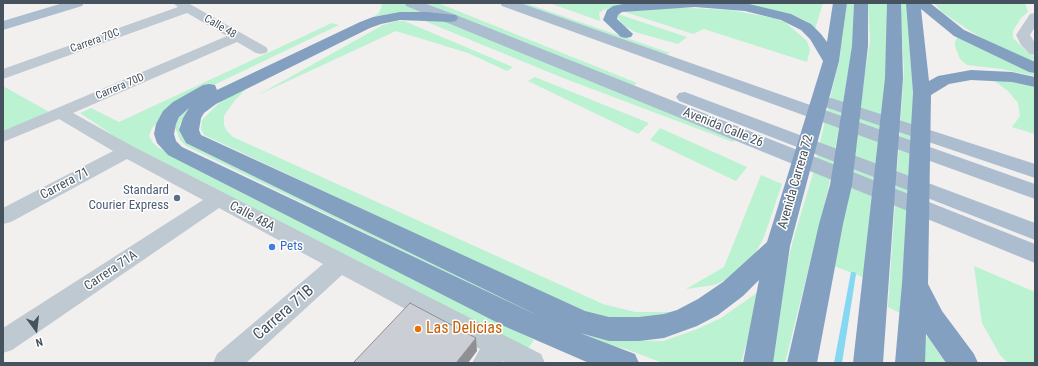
<!DOCTYPE html>
<html>
<head>
<meta charset="utf-8">
<style>
	body { margin:0 }
	#map { position:relative; width:1038px; height:366px; overflow:hidden; background:#f2efef; font-family:"Roboto Condensed",sans-serif }
	canvas { display:block }
	.frame { position:absolute; inset:0; border:4px solid #46525e; pointer-events:none }
	.north { position:absolute; left:16px; top:310px; width:40px; height:40px; -webkit-text-stroke:3px #fff; paint-order:stroke; rotate:165deg; font-size:11px; font-weight:700; line-height:16px; text-align:center; color:#46525e }
	.north::after { content:''; display:block; margin:auto; width:14px; height:18px; background:#46525e; clip-path:polygon(50% 0,100% 100%,50% 72%,0 100%) }
</style>
</head>
<body>
<div id="map">
<canvas width="1038" height="366"></canvas>
<div class="frame"></div>
<div class="north">N</div>
</div>
<script>
const ctx = document.querySelector('canvas').getContext('2d');
ctx.lineJoin = 'round';
function fill(path, color) {
  ctx.fillStyle = color;
  ctx.fill(path, 'evenodd');
}
function toPath(rows) {
  const path = new Path2D();
  for (const r of rows) {
    path.moveTo(r[0], r[1]);
    for (let i = 2; i < r.length; i += 2) path.lineTo(r[i], r[i + 1]);
  }
  return path;
}
function strokePath(path, color, width, dash) {
  ctx.strokeStyle = color;
  ctx.lineWidth = width;
  ctx.lineCap = dash ? 'butt' : 'round';
  ctx.setLineDash(dash || []);
  ctx.stroke(path);
}
function write(font, color, halo, rows, align = 'center') {
  ctx.font = font + ' "Roboto Condensed",sans-serif';
  ctx.lineWidth = 3;
  ctx.setLineDash([]);
  ctx.textBaseline = 'middle';
  ctx.strokeStyle = halo;
  ctx.fillStyle = color;
  for (const [text, x, y, turn = 0] of rows) {
    ctx.save();
    ctx.translate(x, y);
    ctx.rotate((+turn || 0) * Math.PI / 180);
    ctx.textAlign = isNaN(turn) ? turn : align;
    if (halo) ctx.strokeText(text, 0, 0);
    ctx.fillText(text, 0, 0);
    ctx.restore();
  }
}
fill(toPath([
	[380,3,401,3,425,13,388,14,373,17,379,13,382,6],
	[424,3,438,3,637,83,633,86],
	[518,3,525,3,670,53,665,55],
	[549,3,638,3,624,4,603,10,599,13,600,21],
	[738,3,799,4,823,3,815,29,804,20,793,15],
	[847,3,854,3,853,43,828,190,785,363,769,363,782,288,793,240,812,177,840,56],
	[868,3,888,3,890,33,868,279,834,266,870,41],
	[900,3,907,3,914,111,900,313,888,307,904,70],
	[934,3,1025,3,1028,12,1021,18,1013,31,1013,38,1024,49,1035,57,1035,63,990,43,967,29,942,12],
	[666,7,730,10,774,18,785,22,807,41,810,50,807,62,704,29,693,34,622,11],
	[618,14,687,37,678,44,635,32,623,25,618,18],
	[415,17,444,20,735,140,733,142,563,78],
	[397,21,404,21,513,67,507,71,468,53,396,31,258,95,383,25],
	[332,23,339,25,172,105,152,128,149,136,153,143,159,148,534,340,525,353,135,150,80,113,91,108,119,122],
	[354,26,188,112,182,120,179,126,181,133,627,340,663,341,695,330,721,318,761,290,741,363,663,363,626,349,581,338,186,146,180,140,175,127,177,120,183,112,214,91],
	[958,37,1035,69,1035,76,1001,69,967,65,960,59,955,46,955,41],
	[535,77,649,123,638,134,528,81],
	[993,80,1015,82,1035,86,1035,134,1012,127,1020,116,1018,103,1008,91],
	[3,86,51,113,3,133],
	[249,86,235,100,224,116,224,125,227,131,233,137,603,304,635,312,679,312,652,318,593,317,204,135,201,129,202,120,216,106,226,97],
	[660,128,747,167,736,181,650,140],
	[761,175,782,184,764,237,752,260,732,277,714,285,686,289,724,267],
	[974,266,1035,292,1035,363,1008,363,1000,355,982,323],
	[927,335,945,363,922,363]
]), '#bbf2d2');
fill(toPath([
	[851,272,855,272,856,274,842,363,834,363,851,272]
]), '#86d7f1');
fill(toPath([
	[173,3,188,3,266,47,268,50,266,53,261,54,256,53,237,42,73,113,134,147,541,354,545,363,505,363,503,361,502,363,472,363,480,349,342,275,246,363,213,363,217,354,323,264,219,208,12,350,3,353,3,328,203,200,127,159,11,222,3,224,3,208,113,151,59,119,3,142,3,131,227,36,187,13,3,79,3,69,178,7,173,3],
	[1035,13,1035,27,1030,35,1035,43,1035,55,1030,54,1021,45,1016,35,1030,14,1035,13]
]), '#bfc9d2');
fill(toPath([
	[63,3,84,3,82,6,3,30,3,21,63,3],
	[404,3,424,3,456,15,1035,244,1035,263,406,6,404,3],
	[500,3,520,3,1035,184,1035,199,502,6,500,3],
	[685,92,1035,223,1035,240,679,101,676,97,679,93,685,92],
	[831,98,1035,164,1035,178,825,107,822,103,825,99,831,98]
]), '#adbdd0');
fill(toPath([
	[628,3,745,3,791,14,811,24,821,34,827,42,833,3,847,3,839,61,790,246,773,363,743,363,759,280,743,296,718,315,697,326,664,338,639,341,609,341,580,333,635,354,639,363,589,363,506,327,168,155,157,143,154,134,156,124,163,111,173,102,203,85,209,84,215,85,217,90,360,22,373,17,400,12,427,12,456,15,458,18,456,21,451,22,400,20,381,24,370,28,216,104,204,113,201,118,199,130,201,135,585,311,609,317,639,317,664,314,677,310,698,299,723,282,767,242,823,61,810,39,801,30,781,20,745,11,695,7,622,12,618,15,617,19,633,34,631,37,626,38,621,37,603,20,607,10,613,6,628,3],
	[189,108,183,118,179,130,186,143,541,317,182,147,176,141,174,134,176,124,179,117,189,108],
	[854,3,868,3,868,46,852,185,843,224,817,363,787,363,819,224,830,185,852,46,854,3],
	[887,3,901,3,903,78,883,363,853,363,885,78,887,3],
	[906,3,930,3,964,30,1035,62,1035,73,1029,72,954,36,921,9,929,81,938,76,971,70,1012,72,1035,77,1035,87,1012,82,971,80,949,84,931,95,928,284,942,311,974,354,978,363,946,363,926,334,925,363,895,363,902,283,913,93,906,3]
]), '#84a0c1');
fill(toPath([
	[476,338,477,351,468,363,456,363]
]), '#8e9094');
const building = toPath([
	[410,303,476,338,456,363,353,363,410,303]
]);
fill(building, '#cbced4');
strokePath(building, '#8e9094', 1);
for (const [x, y, r, color] of [
	[177,198,4,"#5c6f8a"],
	[272,247,4,"#3f7fe0"],
	[418,329,4,"#e8710a"]
]) {
  const dot = new Path2D();
  dot.arc(x, y, r, 0, 2 * Math.PI);
  ctx.fillStyle = color;
  ctx.fill(dot);
  strokePath(dot, '#fff', 1.5);
}
write('11px', '#46525e', '#fff', [
	["Calle 48",220,27,30],
	["Carrera 70C",95,41,-20],
	["Carrera 70D",120,87,-23]
]);
write('13px', '#46525e', '#fff', [
	["Avenida Calle 26",723,128,22],
	["Avenida Carrera 72",796,182,-74],
	["Carrera 71",65,184,-28],
	["Calle 48A",252,217,28],
	["Carrera 71A",111,271,-34]
]);
write('13px', '#4e5e75', '#fff', [
	["Standard",169,191],
	["Courier Express",169,206]
], 'right');
write('13px', '#366cbe', '#fff', [
	["Pets",280,247]
], 'left');
write('16px', '#46525e', '#fff', [
	["Carrera 71B",284,313,-41]
]);
write('16px', '#c56008', '#fff', [
	["Las Delicias",426,329]
], 'left');
</script>
</body>
</html>
